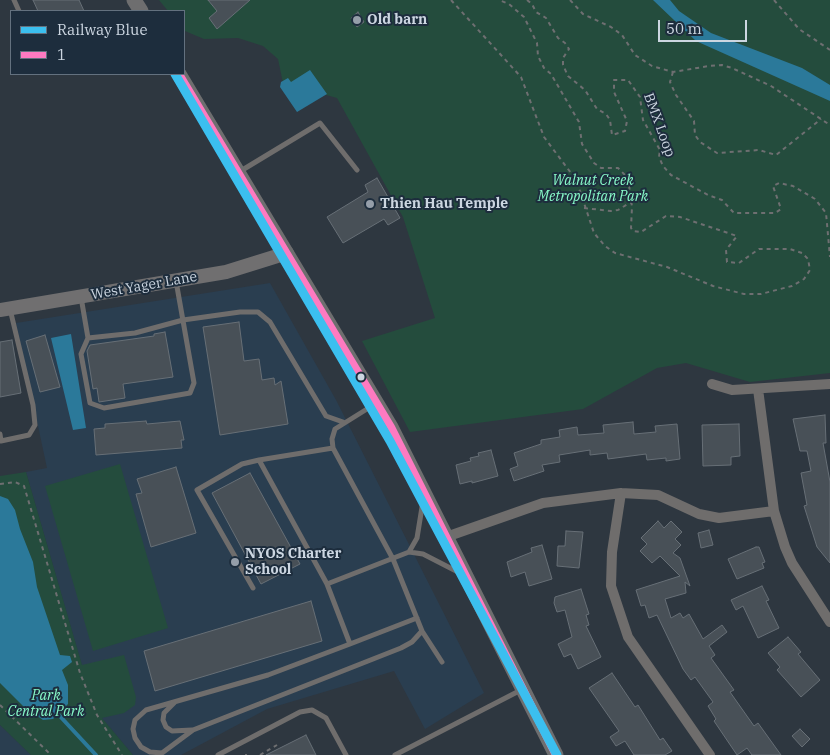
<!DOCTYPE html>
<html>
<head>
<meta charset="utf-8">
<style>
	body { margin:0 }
	#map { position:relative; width:830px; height:755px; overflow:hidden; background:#2e3740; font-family:"IBM Plex Serif",serif }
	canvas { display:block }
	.legend { position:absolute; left:10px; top:10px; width:175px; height:65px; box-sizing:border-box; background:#1d2d3d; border:1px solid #63717f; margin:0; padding:6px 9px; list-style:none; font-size:15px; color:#ccd6e1 }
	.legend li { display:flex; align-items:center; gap:10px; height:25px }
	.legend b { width:25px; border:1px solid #63717f }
	.scale { position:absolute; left:658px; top:20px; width:89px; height:22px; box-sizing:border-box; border:2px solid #ccd6e1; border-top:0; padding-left:6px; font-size:15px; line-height:18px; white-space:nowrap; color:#ccd6e1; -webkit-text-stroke:4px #1d2d3d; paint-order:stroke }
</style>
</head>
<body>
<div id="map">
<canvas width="830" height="755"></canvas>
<ul class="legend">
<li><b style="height:6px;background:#3bbfef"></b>Railway Blue</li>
<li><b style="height:6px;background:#fe7ac1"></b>1</li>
</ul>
<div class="scale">50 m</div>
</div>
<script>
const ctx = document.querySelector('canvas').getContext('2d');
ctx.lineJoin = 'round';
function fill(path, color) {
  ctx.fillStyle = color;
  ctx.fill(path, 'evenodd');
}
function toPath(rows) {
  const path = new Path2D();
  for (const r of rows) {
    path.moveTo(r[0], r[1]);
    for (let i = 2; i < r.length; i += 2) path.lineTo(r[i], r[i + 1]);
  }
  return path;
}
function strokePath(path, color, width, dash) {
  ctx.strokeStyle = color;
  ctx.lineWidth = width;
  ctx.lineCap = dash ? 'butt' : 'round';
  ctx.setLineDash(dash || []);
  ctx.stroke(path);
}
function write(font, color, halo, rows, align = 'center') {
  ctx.font = font + ' "IBM Plex Serif",serif';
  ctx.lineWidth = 4;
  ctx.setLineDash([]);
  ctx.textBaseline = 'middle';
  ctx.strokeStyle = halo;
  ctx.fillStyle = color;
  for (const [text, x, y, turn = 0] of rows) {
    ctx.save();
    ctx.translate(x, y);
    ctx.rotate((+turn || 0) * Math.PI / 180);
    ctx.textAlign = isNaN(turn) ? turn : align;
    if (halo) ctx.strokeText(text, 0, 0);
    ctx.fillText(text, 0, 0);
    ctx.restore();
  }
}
fill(toPath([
	[270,283,336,400,484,693,425,729,394,671,267,709,181,755,133,755,101,717,82,666,26,472,47,468,16,323],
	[0,725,31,755,0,755]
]), '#2a3e50');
fill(toPath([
	[159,0,830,0,830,373,750,382,686,363,657,368,583,409,410,432,362,341,435,318,403,217,337,98,283,83,278,59,263,46,238,38,204,39,185,31,184,11,168,11],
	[120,464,168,628,93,651,45,486],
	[26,472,82,665,124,655,136,697,135,705,124,713,102,718,133,755,31,755,0,725,0,476]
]), '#244c3d');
fill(toPath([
	[653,0,670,0,679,11,711,33,802,68,830,85,830,101,696,41],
	[310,70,327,94,297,112,280,87,281,82,288,78,291,82],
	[71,334,86,428,73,430,51,338],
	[0,496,8,499,15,510,20,529,33,562,37,587,60,655,70,656,72,662,62,670,68,685,68,704,53,719,43,720,23,706,0,683]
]), '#2b799a');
strokePath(toPath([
	[57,713,96,755]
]), '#2b799a', 4);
const building = toPath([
	[33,0,79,0,84,11,38,11,33,0],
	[208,0,250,0,217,29,209,18,217,11,208,0],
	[358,12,364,22,357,27,351,18,358,12],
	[377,178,400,218,388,225,384,219,343,243,327,217,368,192,365,185,377,178],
	[239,322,244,361,259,359,262,380,274,378,275,385,281,381,288,424,220,435,203,327,239,322],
	[165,332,173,377,123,384,125,398,99,402,97,388,93,389,87,351,90,345,154,336,154,334,165,332],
	[45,335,60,387,40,392,26,341,45,335],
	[12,340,21,393,0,397,0,342,12,340],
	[825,415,826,443,823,443,830,482,830,563,817,547,804,506,807,505,801,473,811,471,807,451,800,451,793,419,825,415],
	[146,421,147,424,180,421,184,440,181,440,182,448,96,455,94,429,105,428,105,424,146,421],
	[633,422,634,434,656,432,655,426,677,424,680,459,666,461,666,458,647,460,646,454,608,459,607,453,590,455,590,450,559,455,560,462,542,465,544,471,514,481,510,469,518,466,514,453,541,444,541,440,560,437,559,430,577,427,578,435,604,433,603,425,633,422],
	[739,424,740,456,731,457,731,465,703,466,702,425,739,424],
	[491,450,498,476,472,483,472,481,460,484,456,465,471,461,470,458,479,456,478,453,491,450],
	[176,467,196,533,151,547,136,494,142,493,137,479,176,467],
	[250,473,300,564,261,584,212,493,250,473],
	[658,521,664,528,671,521,682,532,675,539,681,545,673,553,680,558,690,586,685,582,686,593,665,599,671,618,680,613,683,618,689,614,703,639,722,625,727,632,709,646,715,655,711,658,734,690,730,692,754,726,758,723,781,755,752,755,747,748,737,755,714,721,716,719,708,706,713,702,695,677,691,680,683,669,657,615,649,618,645,605,641,606,636,590,680,576,660,556,652,563,640,551,647,544,641,538,658,521],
	[709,530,713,545,701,548,698,533,709,530],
	[566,531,583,532,579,568,557,566,558,546,565,546,566,531],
	[542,545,552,579,529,586,525,572,511,577,507,562,532,552,531,548,542,545],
	[756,547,759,547,765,562,762,563,764,568,737,579,728,559,756,547],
	[762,586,769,600,766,601,779,628,758,638,743,606,736,610,731,600,762,586],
	[581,589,589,614,586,615,589,625,586,626,601,657,578,669,571,654,564,657,558,644,572,637,565,610,557,612,554,603,555,597,581,589],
	[311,601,322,641,155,691,144,651,311,601],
	[788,637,801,652,798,654,820,680,801,697,777,670,780,667,768,653,788,637],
	[612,673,635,707,638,705,660,740,663,738,672,751,665,755,634,755,625,741,616,746,610,737,619,731,589,688,612,673],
	[800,729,810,739,802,747,792,736,800,729],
	[306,735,316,755,266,755,306,735]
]);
fill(building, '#485057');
strokePath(building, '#676f76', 1);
strokePath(toPath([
	[451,0,521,77,544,137,571,173,580,191,594,233,605,246,615,253,667,267,713,286,744,294,761,294,792,286,804,279,810,270,808,259,802,253,790,249,759,249,739,263,727,262,726,250,737,236,680,217,666,216,641,232,633,231,631,228,632,207,628,178,618,168,601,168,594,163,582,144,579,122,551,74,544,68,538,56,537,43,524,17,509,4,499,0],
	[527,0,532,4,536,12,546,18,558,38,565,43,569,49,563,58,563,65,568,76,585,90,597,109,606,114,610,120,612,135,625,131,627,121,614,92,614,80,628,80,640,97,643,120,660,150,659,157,663,166,671,175,708,195,722,200,734,213,775,213,781,209,773,186,779,183,793,186,815,199,826,213,830,257],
	[570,0,583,14,611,27,622,35,635,55,652,66,673,72,709,66,722,65,732,68,771,86,830,125],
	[774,0,799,29,830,50],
	[673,72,670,82,676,95,694,121,695,135,700,142,717,153,759,150,776,155,821,119],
	[584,208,611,211,618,210,631,202],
	[0,484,15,482,24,486,80,673,97,715,122,755],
	[0,705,51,755],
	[245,755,247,755],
	[260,755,277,745]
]), '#6e6f71', 2, [4, 4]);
strokePath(toPath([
	[14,0,19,11],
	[239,172,320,123,357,170],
	[81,297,88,338,81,354,90,403,104,408,190,393,194,383,176,281],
	[88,338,135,333,183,320,240,312,258,312,270,322,326,416,343,422],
	[0,434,1,441,29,435,35,425,33,405,10,309],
	[333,448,332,439,335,429,375,404],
	[409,552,417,538,423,501],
	[327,584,259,460,333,448,393,559,422,631,442,662],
	[253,588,197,490,242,464,259,460],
	[422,631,412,642,401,648,193,730,162,753,150,752,141,747,135,738,133,729,135,720,146,710,268,675,350,644,327,584,409,552,423,554,458,572],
	[350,644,417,618],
	[174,703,164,713,163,720,166,727,172,731,192,730],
	[218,755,300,712,312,710,326,718,346,755],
	[395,755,521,690]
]), '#6f6d6c', 5);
strokePath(toPath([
	[712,384,732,390,830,384],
	[758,389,774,511,785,547,792,563,830,622],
	[621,493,612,552,611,586,628,637,710,755],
	[446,537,543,503,621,493,658,495,699,514,719,518,774,511]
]), '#6f6d6c', 10);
strokePath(toPath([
	[0,310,226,272,287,253]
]), '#706f70', 14);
strokePath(toPath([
	[134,0,141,11],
	[179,74,391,427,556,755]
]), '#6e6e6f', 15);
strokePath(toPath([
	[179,74,391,427,556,755]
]), '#fe7ac1', 8);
strokePath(toPath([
	[175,74,390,441,557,755]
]), '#3bbfef', 9);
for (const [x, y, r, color] of [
	[357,20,5,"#959ea9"],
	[370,204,5,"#959ea9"],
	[361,377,4.5,"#ccd6e1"],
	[235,562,5,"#959ea9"]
]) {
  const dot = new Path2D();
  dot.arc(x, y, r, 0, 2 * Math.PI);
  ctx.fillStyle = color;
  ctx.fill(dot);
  strokePath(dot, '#1d2d3d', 2);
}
write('bold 14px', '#ccd6e1', '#1d2d3d', [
	["Old barn",367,20],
	["Thien Hau Temple",380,204],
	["NYOS Charter",245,554],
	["School",245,570]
], 'left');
write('14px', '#ccd6e1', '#1d2d3d', [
	["BMX Loop",659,125,70],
	["West Yager Lane",144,286,-10]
]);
write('italic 14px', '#88fac9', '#1d2d3d', [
	["Walnut Creek",593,181],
	["Metropolitan Park",593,197],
	["Park",46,696],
	["Central Park",46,712]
]);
</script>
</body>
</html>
